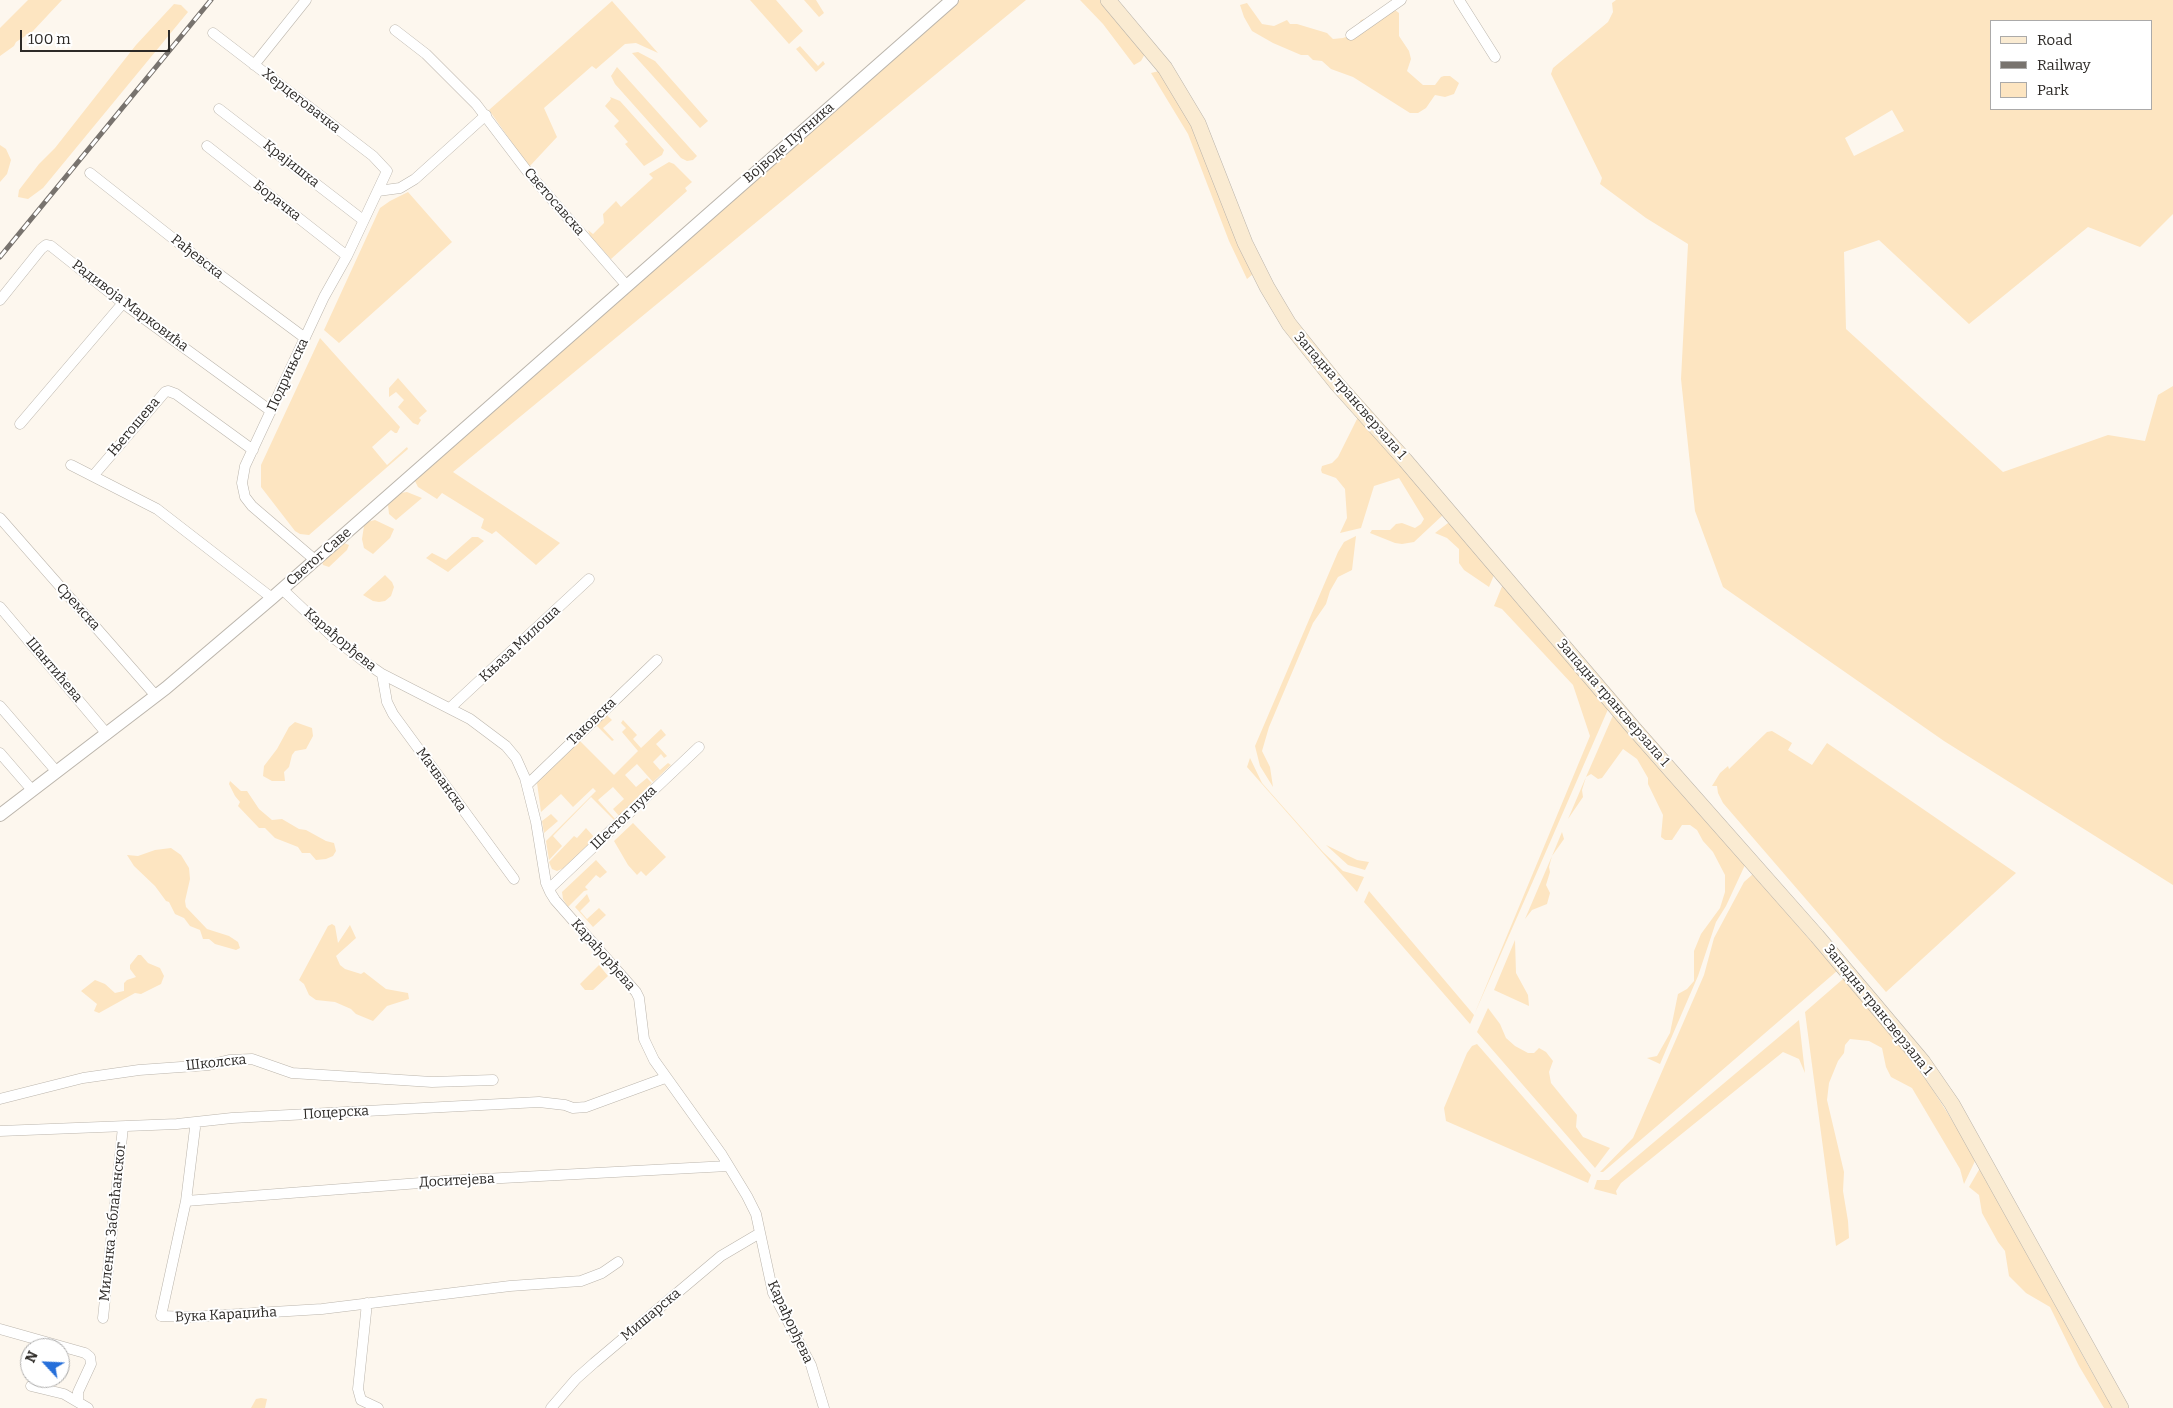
<!DOCTYPE html>
<html>
<head>
<meta charset="utf-8">
<style>
	body { margin:0 }
	#map { position:relative; width:2173px; height:1408px; overflow:hidden; background:#fdf7ee; font-family:Bitter,serif }
	canvas { display:block }
	.legend { position:absolute; left:1990px; top:20px; width:162px; height:90px; box-sizing:border-box; background:#fff; border:1px solid #abaaa9; margin:0; padding:6px 9px; list-style:none; font-size:15px; color:#2d2a27 }
	.legend li { display:flex; align-items:center; gap:10px; height:25px }
	.legend b { width:25px; border:1px solid #abaaa9 }
	.north { position:absolute; left:20px; top:1338px; width:50px; height:50px; box-sizing:border-box; background:#fff; border:1px solid #abaaa9; border-radius:50%; rotate:295deg; font-size:14px; font-weight:700; line-height:20px; text-align:center; color:#2d2a27 }
	.north::after { content:''; display:block; margin:auto; width:18px; height:22px; background:#266fda; clip-path:polygon(50% 0,100% 100%,50% 72%,0 100%) }
	.scale { position:absolute; left:20px; top:30px; width:150px; height:22px; box-sizing:border-box; border:2px solid #2d2a27; border-top:0; padding-left:6px; font-size:15px; line-height:18px; white-space:nowrap; color:#2d2a27; -webkit-text-stroke:4px #fff; paint-order:stroke }
</style>
</head>
<body>
<div id="map">
<canvas width="2173" height="1408"></canvas>
<ul class="legend">
<li><b style="height:6px;background:#faebd2"></b>Road</li>
<li><b style="height:6px;background:#78736e"></b>Railway</li>
<li><b style="height:14px;background:#fde5c1"></b>Park</li>
</ul>
<div class="north">N</div>
<div class="scale">100 m</div>
</div>
<script>
const ctx = document.querySelector('canvas').getContext('2d');
ctx.lineJoin = 'round';
function fill(path, color) {
  ctx.fillStyle = color;
  ctx.fill(path, 'evenodd');
}
function toPath(rows) {
  const path = new Path2D();
  for (const r of rows) {
    path.moveTo(r[0], r[1]);
    for (let i = 2; i < r.length; i += 2) path.lineTo(r[i], r[i + 1]);
  }
  return path;
}
function strokePath(path, color, width, dash) {
  ctx.strokeStyle = color;
  ctx.lineWidth = width;
  ctx.lineCap = dash ? 'butt' : 'round';
  ctx.setLineDash(dash || []);
  ctx.stroke(path);
}
function write(font, color, halo, rows, align = 'center') {
  ctx.font = font + ' Bitter,serif';
  ctx.lineWidth = 4;
  ctx.setLineDash([]);
  ctx.textBaseline = 'middle';
  ctx.strokeStyle = halo;
  ctx.fillStyle = color;
  for (const [text, x, y, turn = 0] of rows) {
    ctx.save();
    ctx.translate(x, y);
    ctx.rotate((+turn || 0) * Math.PI / 180);
    ctx.textAlign = isNaN(turn) ? turn : align;
    if (halo) ctx.strokeText(text, 0, 0);
    ctx.fillText(text, 0, 0);
    ctx.restore();
  }
}
fill(toPath([
	[28,0,62,0,33,31,16,42,14,46,0,56,0,28],
	[750,0,776,0,803,31,789,44],
	[804,0,816,0,824,13,819,17],
	[960,0,1026,0,453,472,560,543,536,565,496,531,492,534,481,528,484,519,442,493,437,499,418,487,413,477],
	[1080,0,1101,0,1146,52,1141,61,1134,65,1103,24],
	[1616,0,2173,0,2173,214,2140,247,2088,227,1969,324,1879,240,1844,252,1846,329,2003,472,2108,435,2145,441,2158,395,2173,386,2173,885,1944,741,1723,587,1695,511,1681,379,1688,244,1646,218,1600,184,1602,178,1551,74,1553,68,1608,22,1613,12,1612,3],
	[1992,21,2152,21,2152,109,1992,109],
	[1892,110,1904,131,1854,156,1845,138],
	[612,1,658,53,636,43,625,44,596,69,592,66,544,108,557,137,529,167,489,110],
	[1247,3,1262,24,1274,26,1287,20,1290,24,1297,24,1327,33,1333,39,1343,38,1351,35,1361,20,1395,10,1399,13,1399,36,1409,51,1411,59,1407,71,1423,85,1435,85,1441,77,1444,76,1450,76,1459,83,1454,94,1445,97,1435,95,1426,108,1418,113,1410,113,1353,77,1331,69,1322,61,1313,60,1308,55,1301,55,1273,43,1252,31,1244,17,1240,5],
	[174,4,181,5,188,12,43,188,28,199,18,197,19,190,39,164,55,148,136,45],
	[800,46,818,66,823,61,825,64,816,72,796,49],
	[638,52,655,61,708,121,700,128,632,53],
	[617,67,697,156,693,160,687,161,681,158,615,84,611,76],
	[1159,71,1181,101,1253,274,1247,279,1229,241,1188,134,1151,73],
	[610,97,620,101,664,150,662,155,644,166,625,144,628,142,614,126,619,121,605,106,611,99],
	[0,145,6,149,11,160,7,174,0,182],
	[669,162,674,164,692,182,685,188,687,191,611,259,590,236,588,230,593,234,604,223,603,214,616,201,621,207,653,178,649,174],
	[408,192,452,242,339,343,324,330,380,208,390,201],
	[320,338,400,427,397,433,395,433,391,430,372,447,387,465,407,447,408,449,309,535,300,534,295,531,261,487,261,465],
	[398,378,427,411,419,418,421,420,418,425,413,423,398,407,404,400,396,392,389,397,389,388],
	[1358,417,1444,514,1414,542,1402,544,1395,543,1370,533,1372,530,1390,530,1396,524,1402,523,1415,528,1421,524,1424,519,1399,478,1374,486,1361,528,1340,533,1347,518,1345,489,1336,478,1322,473,1321,470,1322,466,1332,463,1338,457],
	[407,492,422,498,396,520,389,514,388,505,400,493],
	[375,520,394,529,390,538,373,554,364,548,362,539,364,526,367,522],
	[1448,523,1453,526,1494,575,1489,587,1464,570,1459,563,1459,549,1447,538,1435,533],
	[1356,536,1352,570,1338,577,1330,591,1326,604,1313,623,1269,727,1262,751,1270,767,1273,787,1260,766,1255,746,1338,552,1344,542],
	[472,537,478,537,484,541,448,572,426,558,432,553,446,560],
	[344,543,349,545,347,550,329,567,323,565,322,562],
	[385,575,392,582,394,587,391,596,385,601,379,602,373,601,363,595],
	[1503,584,1609,707,1544,856,1474,1015,1470,1024,1364,902,1369,891,1474,1015,1590,736,1573,685,1502,609,1494,606],
	[1614,713,1745,865,1726,906,1716,922,1698,976,1660,1064,1647,1058,1657,1056,1670,1033,1678,994,1687,989,1694,981,1694,951,1701,934,1720,908,1725,892,1725,875,1713,852,1703,841,1697,830,1690,825,1682,825,1672,840,1665,840,1661,837,1663,815,1648,784,1648,778,1637,759,1623,749,1602,778,1598,779,1591,774,1586,777,1582,790,1583,797,1568,819,1586,777],
	[607,715,612,720,603,728,614,740,612,741,596,725],
	[623,720,637,735,633,739,641,748,661,729,666,735,656,744,667,756,664,758,661,754,653,762,660,770,668,763,671,765,653,782,637,764,625,775,636,787,647,778,652,783,619,816,613,809,624,799,613,787,598,800,615,819,614,820,591,797,553,836,562,846,549,860,546,841,596,791,593,788,573,807,561,794,541,812,537,783,580,741,614,775,638,751,622,732,626,728,621,723],
	[295,722,312,728,313,736,306,749,295,751,292,755,289,767,284,772,285,781,272,781,263,776,264,766,277,749,289,727],
	[1772,731,1792,743,1788,750,1812,765,1827,743,2016,873,1886,992,1723,803,1718,793,1717,786,1712,786,1720,773,1728,766,1729,769,1767,732],
	[1250,758,1262,783,1323,852,1343,871,1364,877,1357,892,1247,767],
	[230,781,241,791,247,791,259,809,272,820,282,819,299,829,306,830,326,841,334,843,336,851,333,856,326,859,316,860,310,853,302,853,298,847,275,838,265,828,259,828,238,806,240,802,235,796,229,784],
	[551,814,558,821,544,833,542,821],
	[633,823,666,857,646,876,641,871,637,875,628,865,614,841],
	[586,828,595,838,564,868,557,871,552,869,549,862,574,836,577,838],
	[1562,832,1564,839,1552,856,1549,867,1550,872,1546,885,1550,893,1547,904,1532,910,1525,919,1552,856],
	[1326,845,1357,860,1369,862,1365,870,1348,865],
	[171,848,181,855,189,868,190,879,185,901,186,907,207,929,229,936,238,942,240,948,236,950,215,944,209,939,203,939,200,930,190,926,184,918,175,914,169,902,166,901,155,886,134,866,127,855,138,856,155,850],
	[596,860,607,872,600,878,596,875,585,887,588,890,584,891,568,907,563,899,562,892],
	[1753,874,1837,971,1684,1103,1603,1172,1600,1172,1633,1138,1704,975,1714,938,1744,882],
	[587,894,590,901,580,911,587,919,599,908,606,915,593,927,575,907],
	[332,924,335,926,338,943,350,925,356,938,336,956,340,965,345,969,361,974,364,972,386,989,408,993,409,999,387,1006,373,1021,356,1014,351,1009,335,1002,316,1000,309,995,304,984,299,980,328,926],
	[1515,940,1516,973,1528,995,1529,1006,1494,990],
	[138,955,141,955,148,963,160,968,164,976,161,984,141,994,135,993,99,1013,94,1011,97,1004,81,991,95,980,105,984,115,993,124,991,124,983,127,980,136,977,130,969,130,965],
	[599,965,608,976,593,990,585,990,580,984],
	[1843,979,1906,1053,1931,1087,1967,1144,1975,1161,1964,1184,1960,1169,1912,1088,1891,1077,1886,1067,1882,1048,1869,1041,1850,1039,1845,1045,1844,1053,1838,1061,1829,1083,1827,1100,1844,1172,1843,1191,1848,1221,1849,1238,1836,1246,1805,1012],
	[1488,1008,1500,1024,1506,1038,1515,1046,1528,1053,1534,1053,1539,1048,1546,1052,1553,1061,1549,1072,1551,1083,1577,1115,1576,1127,1583,1137,1610,1148,1595,1168,1477,1032],
	[1799,1020,1805,1073,1799,1059,1783,1052,1621,1183,1616,1191,1617,1195,1594,1189,1597,1180,1609,1180],
	[1477,1044,1591,1175,1588,1183,1446,1121,1444,1108,1467,1053,1472,1046],
	[1980,1168,2089,1367,2113,1408,2104,1408,2079,1366,2050,1307,2026,1293,2009,1276,2005,1251,1998,1242,1982,1213,1979,1195,1969,1187],
	[261,1398,267,1399,265,1408,251,1408,256,1399]
]), '#fde5c1');
const minor = toPath([
	[1459,0,1495,57],
	[395,30,426,54,476,104,527,171,627,286],
	[213,33,373,156,387,171,347,256,324,297,245,466,242,483,245,497,252,506,315,560],
	[1351,35,1401,0],
	[254,65,306,0],
	[219,109,363,220],
	[207,146,347,256],
	[90,173,208,266,305,338],
	[378,191,400,188,415,179,486,115],
	[0,300,41,249,46,245,51,246,124,304,271,411],
	[20,424,123,303],
	[71,465,157,509,272,598],
	[93,476,165,392,168,391,176,394,253,450],
	[0,518,156,696],
	[282,589,336,640,362,660,382,674,470,719,506,746,516,758,525,778,536,822,546,883,550,892,555,900,636,992,639,998,644,1039,654,1060,722,1155,747,1196,756,1214,773,1293,811,1365,824,1408],
	[0,607,107,734],
	[382,674,387,702,393,714,514,879],
	[0,706,57,772],
	[450,708,589,579],
	[0,753,32,790],
	[527,785,657,660],
	[549,889,699,747],
	[0,1099,83,1078,139,1070,209,1065,229,1060,252,1059,292,1073,432,1082,493,1080],
	[194,1123,195,1128,186,1201,161,1316,190,1317,322,1309,510,1286,581,1281,602,1273,618,1262],
	[0,1131,177,1124,232,1118,539,1102,565,1105,573,1108,586,1107,665,1078],
	[186,1201,446,1181,728,1166],
	[367,1303,358,1389,361,1400,378,1408],
	[103,1318,123,1127],
	[0,1329,85,1353,90,1357,91,1364,78,1392,78,1401],
	[31,1386,64,1394,88,1408],
	[551,1408,576,1379,594,1363,721,1256,760,1233]
]);
const tertiary = toPath([
	[0,815,166,688,272,598,952,0]
]);
const secondary = toPath([
	[1108,0,1165,68,1198,123,1245,243,1267,287,1289,324,1337,384,1405,460,1636,731,1817,936,1923,1062,1952,1104,2121,1408]
]);
strokePath(minor, '#bbb5ac', 11);
strokePath(tertiary, '#bbb5ac', 14);
strokePath(secondary, '#bbb5ac', 16);
strokePath(minor, '#fff', 10);
strokePath(tertiary, '#fff', 12);
strokePath(secondary, '#faebd2', 15);
const rail = toPath([
	[0,257,211,0]
]);
strokePath(rail, '#78736e', 5);
strokePath(rail, '#fff', 3, [9]);
write('14px', '#2d2a27', '#fff', [
	["Херцеговачка",301,101,38],
	["Војводе Путника",789,143,-41],
	["Крајишка",291,164,38],
	["Борачка",277,201,38],
	["Светосавска",554,202,49],
	["Рађевска",197,257,38],
	["Радивоја Марковића",130,306,37],
	["Подрињска",288,375,-65],
	["Западна трансверзала 1",1350,396,49],
	["Његошева",134,427,-50],
	["Светог Саве",319,557,-41],
	["Сремска",78,607,48],
	["Карађорђева",340,640,40],
	["Књаза Милоша",520,644,-43],
	["Шантићева",54,670,50],
	["Западна трансверзала 1",1613,703,49],
	["Таковска",592,722,-44],
	["Мачванска",441,780,54],
	["Шестог пука",624,818,-44],
	["Карађорђева",603,955,49],
	["Западна трансверзала 1",1878,1010,51],
	["Школска",216,1063,-6],
	["Поцерска",336,1113,-3],
	["Доситејева",457,1181,-3],
	["Миленка Заблаћанског",113,1222,-84],
	["Вука Караџића",226,1315,-3],
	["Мишарска",651,1315,-40],
	["Карађорђева",790,1322,65]
]);
</script>
</body>
</html>
